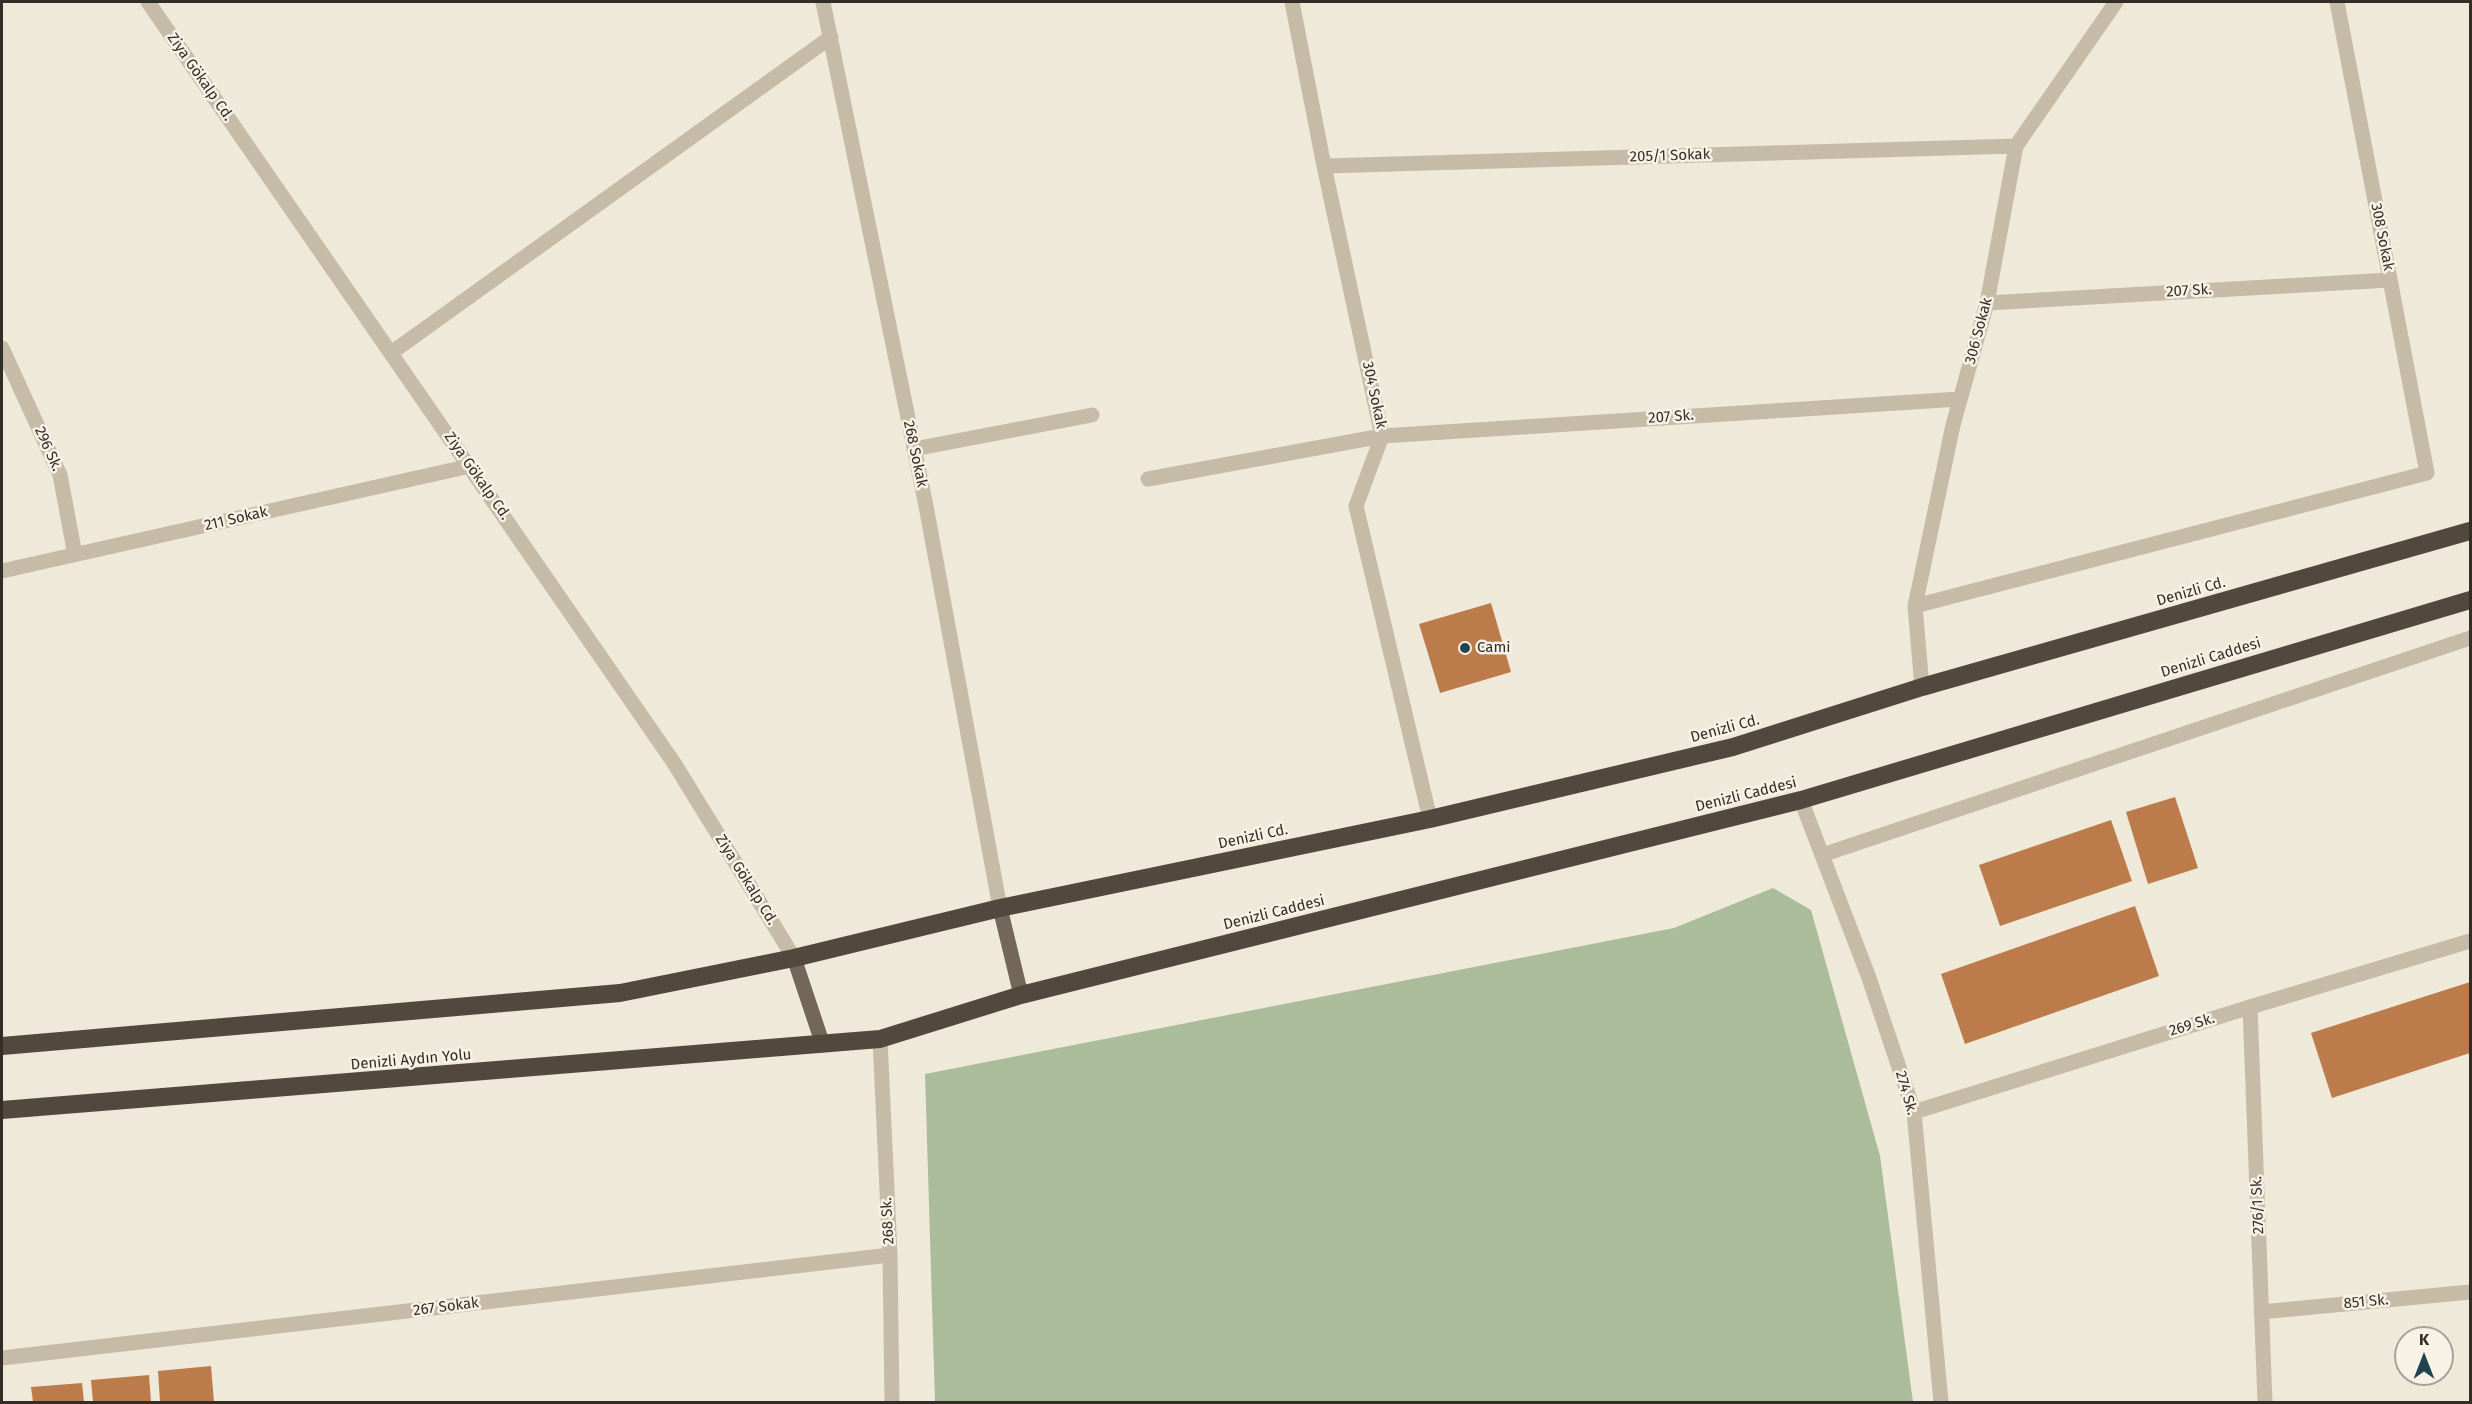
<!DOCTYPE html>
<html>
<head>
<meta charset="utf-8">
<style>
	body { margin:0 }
	#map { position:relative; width:2472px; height:1404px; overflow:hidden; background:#efe9d9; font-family:"Fira Sans",sans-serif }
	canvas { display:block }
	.frame { position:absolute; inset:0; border:3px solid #332d27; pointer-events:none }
	.north { position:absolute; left:2394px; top:1326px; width:60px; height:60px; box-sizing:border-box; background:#f7f2e5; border:2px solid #a9a399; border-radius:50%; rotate:0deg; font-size:16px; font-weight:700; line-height:24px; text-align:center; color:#332d27 }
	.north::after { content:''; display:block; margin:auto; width:21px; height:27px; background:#204450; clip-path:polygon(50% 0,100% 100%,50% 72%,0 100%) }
</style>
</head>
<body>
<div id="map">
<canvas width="2472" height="1404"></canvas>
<div class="frame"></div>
<div class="north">K</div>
</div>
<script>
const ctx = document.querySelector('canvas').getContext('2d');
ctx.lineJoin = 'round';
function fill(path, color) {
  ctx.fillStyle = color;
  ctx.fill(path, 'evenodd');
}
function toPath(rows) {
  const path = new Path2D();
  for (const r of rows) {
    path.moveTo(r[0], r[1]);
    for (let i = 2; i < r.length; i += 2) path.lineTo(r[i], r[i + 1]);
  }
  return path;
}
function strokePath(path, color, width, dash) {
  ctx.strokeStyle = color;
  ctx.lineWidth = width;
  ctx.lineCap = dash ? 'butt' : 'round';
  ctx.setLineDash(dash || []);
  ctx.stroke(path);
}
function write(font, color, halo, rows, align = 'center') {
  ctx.font = font + ' "Fira Sans",sans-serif';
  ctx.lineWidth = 5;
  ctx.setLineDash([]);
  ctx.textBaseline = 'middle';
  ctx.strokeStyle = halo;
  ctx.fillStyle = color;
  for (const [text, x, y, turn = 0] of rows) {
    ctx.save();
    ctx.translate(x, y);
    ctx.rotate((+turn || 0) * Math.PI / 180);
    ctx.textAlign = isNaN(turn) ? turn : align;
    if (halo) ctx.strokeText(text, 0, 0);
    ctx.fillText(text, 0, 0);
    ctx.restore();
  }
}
fill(toPath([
	[1773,888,1811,910,1880,1156,1913,1402,935,1402,925,1074,1674,928]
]), '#abbc9b');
fill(toPath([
	[1491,603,1511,672,1440,693,1419,624],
	[2175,797,2198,868,2148,884,2126,812],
	[2111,820,2132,881,2000,926,1979,865],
	[2135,906,2159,976,1965,1044,1941,974],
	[2470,982,2470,1053,2332,1098,2311,1033],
	[211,1366,214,1402,160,1402,158,1371],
	[149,1375,151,1402,93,1402,91,1380],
	[82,1383,84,1402,33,1402,31,1387]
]), '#bc7b4a');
strokePath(toPath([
	[148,2,674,763,794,958],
	[823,2,926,506,1000,908],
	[1292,2,1324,166,1382,436,1356,506,1430,819],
	[1324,166,2016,146],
	[1987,303,2390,280],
	[2,348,60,475,75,555],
	[391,353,831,37],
	[914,449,1092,415],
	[1148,479,1382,436,1960,399],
	[2,571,470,466],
	[1915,606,2427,473,2337,2],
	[1922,687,1915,606,1953,425,1987,303,2016,146,2116,2],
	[1801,800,1869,978,1914,1112,1941,1402],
	[1822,855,2470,638],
	[2250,1007,2265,1402],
	[880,1039,890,1255,892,1402],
	[1914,1112,2250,1007,2470,941],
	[2261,1312,2470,1292],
	[2,1358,890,1255]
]), '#c6bba6', 15);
strokePath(toPath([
	[1000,908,1021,995],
	[794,958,823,1045]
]), '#736759', 15);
strokePath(toPath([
	[2,1046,620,993,794,958,1000,908,1430,819,1733,747,1922,687,2470,531],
	[2,1110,880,1039,1021,995,1801,800,2470,600]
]), '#53483e', 18);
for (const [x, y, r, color] of [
	[1465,648,6,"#204450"]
]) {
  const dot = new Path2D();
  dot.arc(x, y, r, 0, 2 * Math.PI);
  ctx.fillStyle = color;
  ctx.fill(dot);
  strokePath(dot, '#f7f2e5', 2);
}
write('15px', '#332d27', '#f7f2e5', [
	["Ziya Gökalp Cd.",200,77,55],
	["205/1 Sokak",1670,156,-2],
	["308 Sokak",2382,237,79],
	["207 Sk.",2189,291,-3],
	["306 Sokak",1979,331,-75],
	["304 Sokak",1374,395,78],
	["207 Sk.",1671,417,-4],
	["296 Sk.",48,449,66],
	["268 Sokak",915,454,78],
	["Ziya Gökalp Cd.",477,476,55],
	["211 Sokak",236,519,-13],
	["Denizli Cd.",2191,592,-16],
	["Denizli Caddesi",2211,658,-17],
	["Denizli Cd.",1725,729,-15],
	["Denizli Caddesi",1746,795,-14],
	["Denizli Cd.",1253,837,-12],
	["Ziya Gökalp Cd.",746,880,58],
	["Denizli Caddesi",1274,913,-14],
	["269 Sk.",2192,1025,-17],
	["Denizli Aydın Yolu",411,1060,-5],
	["274 Sk.",1906,1093,74],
	["276/1 Sk.",2258,1205,-92],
	["268 Sk.",888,1221,-93],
	["851 Sk.",2366,1302,-5],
	["267 Sokak",446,1307,-7]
]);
write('15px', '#332d27', '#f7f2e5', [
	["Cami",1477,648]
], 'left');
</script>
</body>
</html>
